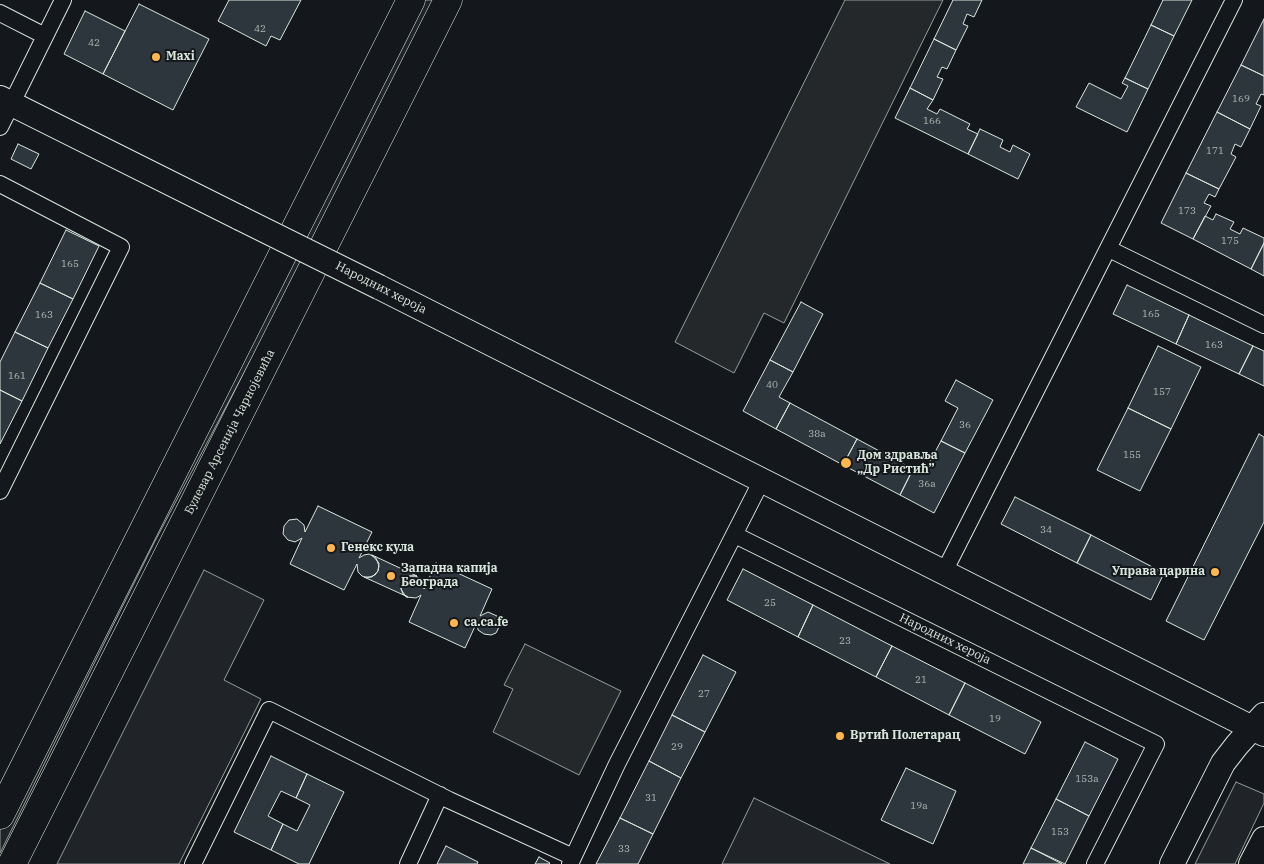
<!DOCTYPE html>
<html>
<head>
<meta charset="utf-8">
<style>
	body { margin:0 }
	canvas { display:block; background:#14181c }
</style>
</head>
<body>
<canvas width="1264" height="864"></canvas>
<script>
const ctx = document.querySelector('canvas').getContext('2d');
ctx.lineJoin = 'round';
function fill(path, color) {
  ctx.fillStyle = color;
  ctx.fill(path, 'evenodd');
}
function toPath(rows) {
  const path = new Path2D();
  for (const r of rows) {
    path.moveTo(r[0], r[1]);
    for (let i = 2; i < r.length; i += 2) path.lineTo(r[i], r[i + 1]);
  }
  return path;
}
function strokePath(path, color, width, dash) {
  ctx.strokeStyle = color;
  ctx.lineWidth = width;
  ctx.lineCap = dash ? 'butt' : 'round';
  ctx.setLineDash(dash || []);
  ctx.stroke(path);
}
function write(font, color, halo, rows, align = 'center') {
  ctx.font = font + ' "IBM Plex Serif",serif';
  ctx.lineWidth = 4;
  ctx.setLineDash([]);
  ctx.textBaseline = 'middle';
  ctx.strokeStyle = halo;
  ctx.fillStyle = color;
  for (const [text, x, y, turn = 0] of rows) {
    ctx.save();
    ctx.translate(x, y);
    ctx.rotate((+turn || 0) * Math.PI / 180);
    ctx.textAlign = isNaN(turn) ? turn : align;
    if (halo) ctx.strokeText(text, 0, 0);
    ctx.fillText(text, 0, 0);
    ctx.restore();
  }
}
const green = toPath([
	[419,0,434,0,274,316,154,543,0,853,0,824,419,0],
	[204,570,264,600,224,680,261,699,179,864,57,864,204,570],
	[1236,782,1264,794,1264,803,1235,864,1195,864,1236,782],
	[754,798,890,864,722,864,754,798]
]);
fill(green, '#202428');
strokePath(green, '#939e99', 1);
const parking = toPath([
	[845,0,943,0,784,323,764,313,734,373,675,342,845,0],
	[525,644,621,691,579,775,493,732,513,689,504,685,525,644]
]);
fill(parking, '#24282b');
strokePath(parking, '#939e99', 1);
const building = toPath([
	[229,0,301,0,280,40,271,36,266,46,218,21,229,0],
	[953,0,982,0,974,17,967,14,963,24,968,26,956,50,934,39,953,0],
	[1163,0,1192,0,1174,36,1151,25,1163,0],
	[139,4,209,39,173,110,103,74,139,4],
	[85,11,125,31,103,74,64,54,85,11],
	[1264,19,1264,76,1241,65,1264,19],
	[1151,25,1174,36,1148,89,1125,78,1151,25],
	[934,39,956,50,947,69,942,67,937,77,943,79,933,100,910,88,934,39],
	[1241,65,1264,76,1264,95,1261,94,1256,104,1261,106,1250,129,1217,112,1241,65],
	[1125,78,1148,89,1127,132,1076,107,1089,83,1121,99,1128,86,1122,83,1125,78],
	[910,88,933,100,927,109,937,114,940,109,970,124,967,129,978,134,968,154,895,118,910,88],
	[1217,112,1250,129,1241,147,1235,144,1231,154,1236,157,1219,189,1186,173,1217,112],
	[980,129,1003,140,1000,147,1010,152,1013,145,1030,154,1018,179,968,154,980,129],
	[18,144,39,154,31,169,11,159,18,144],
	[1186,173,1219,189,1215,197,1209,194,1204,203,1211,206,1193,239,1161,223,1186,173],
	[1216,214,1234,222,1230,229,1240,234,1243,228,1264,238,1264,243,1251,269,1193,239,1205,216,1213,220,1216,214],
	[66,230,99,246,73,299,40,283,66,230],
	[1264,243,1264,276,1251,269,1264,243],
	[40,283,73,299,48,348,15,332,40,283],
	[1127,285,1189,315,1176,344,1113,314,1127,285],
	[801,302,823,314,793,372,770,360,801,302],
	[1189,315,1253,346,1239,374,1176,344,1189,315],
	[15,332,48,348,22,401,0,390,0,362,15,332],
	[1158,346,1201,367,1171,429,1128,408,1158,346],
	[1253,346,1264,351,1264,386,1239,374,1253,346],
	[770,360,793,372,779,397,790,403,776,429,743,411,770,360],
	[956,380,993,400,965,453,941,441,958,408,945,401,956,380],
	[0,390,22,401,0,444,0,390],
	[790,403,857,439,843,465,776,429,790,403],
	[1128,408,1171,429,1140,491,1097,470,1128,408],
	[1259,434,1264,437,1264,522,1204,640,1166,621,1259,434],
	[857,439,913,469,900,495,843,465,857,439],
	[941,441,965,453,934,513,900,495,913,469,923,474,941,441],
	[1015,497,1091,535,1077,563,1001,524,1015,497],
	[318,506,372,532,359,558,364,555,369,554,376,558,379,566,378,571,375,575,367,578,362,576,358,572,357,564,344,590,290,564,302,538,295,542,288,540,283,534,284,526,289,520,297,519,304,525,305,532,318,506],
	[1091,535,1164,573,1151,600,1077,563,1091,535],
	[372,555,417,576,409,576,403,581,401,589,403,594,408,597,364,577,372,577,378,571,379,563,372,555],
	[436,563,492,589,480,616,488,612,497,616,500,625,496,633,491,635,484,634,478,630,477,622,465,648,409,622,421,595,416,598,406,597,401,589,403,581,409,576,416,576,423,581,424,589,436,563],
	[743,569,813,605,798,637,727,600,743,569],
	[813,605,892,646,876,677,798,637,813,605],
	[892,646,965,683,949,715,876,677,892,646],
	[703,655,736,672,705,732,672,715,703,655],
	[965,683,1041,722,1025,754,949,715,965,683],
	[672,715,705,732,681,778,649,761,672,715],
	[1085,742,1118,759,1089,816,1056,799,1085,742],
	[271,756,307,774,296,798,281,791,268,816,283,824,271,850,234,832,271,756],
	[649,761,681,778,653,834,620,818,649,761],
	[906,768,956,791,933,844,881,820,906,768],
	[307,774,344,792,309,864,299,864,271,850,283,824,297,831,310,805,296,798,307,774],
	[1056,799,1089,816,1065,864,1031,848,1056,799],
	[620,818,653,834,638,864,596,864,620,818],
	[446,846,478,862,477,864,437,864,446,846],
	[1031,848,1062,864,1023,864,1031,848],
	[539,857,550,863,549,864,535,864,539,857]
]);
fill(building, '#2c363c');
strokePath(building, '#d8e6dc', 1);
const street = toPath([
	[0,13,45,36],
	[0,127,63,0],
	[0,184,121,247,0,491],
	[1109,249,1264,325],
	[735,535,1156,744,1095,864],
	[944,572,1234,0],
	[193,864,269,710,449,800,573,857],
	[408,864,440,795],
	[570,864,617,764,762,480]
]);
const secondary = toPath([
	[0,98,240,218],
	[379,287,1264,734],
	[1172,864,1223,763,1237,745,1264,715],
	[1251,864,1264,839]
]);
const highway = toPath([
	[0,815,411,0],
	[12,864,448,0]
]);
strokePath(street, '#d8e6dc', 18);
strokePath(secondary, '#d8e6dc', 26);
strokePath(highway, '#d8e6dc', 29);
strokePath(street, '#14181c', 16);
strokePath(secondary, '#14181c', 24);
strokePath(highway, '#14181c', 28);
const secondaryBridge = toPath([
	[240,218,379,287]
]);
strokePath(secondaryBridge, '#d8e6dc', 26, []);
strokePath(secondaryBridge, '#14181c', 24);
for (const [x, y, r, color] of [
	[156,57,5,"#ffb74d"],
	[846,463,6,"#ffb74d"],
	[331,548,5,"#ffb74d"],
	[1215,572,5,"#ffb74d"],
	[391,576,5,"#ffb74d"],
	[454,623,5,"#ffb74d"],
	[840,736,5,"#ffb74d"]
]) {
  const dot = new Path2D();
  dot.arc(x, y, r, 0, 2 * Math.PI);
  ctx.fillStyle = color;
  ctx.fill(dot);
  strokePath(dot, '#14181c', 2);
}
write('10px', '#adbab4', null, [
	["42",260,29],
	["42",94,43],
	["169",1241,99],
	["166",932,121],
	["171",1215,151],
	["173",1187,211],
	["175",1230,241],
	["165",70,264],
	["165",1151,314],
	["163",44,315],
	["163",1214,345],
	["161",17,376],
	["40",772,385],
	["157",1162,392],
	["36",965,425],
	["38a",817,434],
	["155",1132,455],
	["36a",927,484],
	["34",1046,530],
	["25",770,603],
	["23",845,641],
	["21",921,680],
	["27",704,694],
	["19",995,719],
	["29",677,747],
	["153a",1087,779],
	["31",651,798],
	["19a",919,806],
	["153",1060,832],
	["33",624,849]
]);
write('bold 12px', '#d8e6dc', '#14181c', [
	["Maxi",166,57],
	["Дом здравља",857,456],
	["„Др Ристић”",857,470],
	["Генекс кула",341,548],
	["Западна капија",401,569],
	["Београда",401,583],
	["Управа царина",1205,572,"right"],
	["ca.ca.fe",464,623],
	["Вртић Полетарац",850,736]
], 'left');
write('12px', '#d8e6dc', '#14181c', [
	["Народних хероја",381,288,27],
	["Булевар Арсенија Чарнојевића",230,432,-63],
	["Народних хероја",945,639,26]
]);
</script>
</body>
</html>
